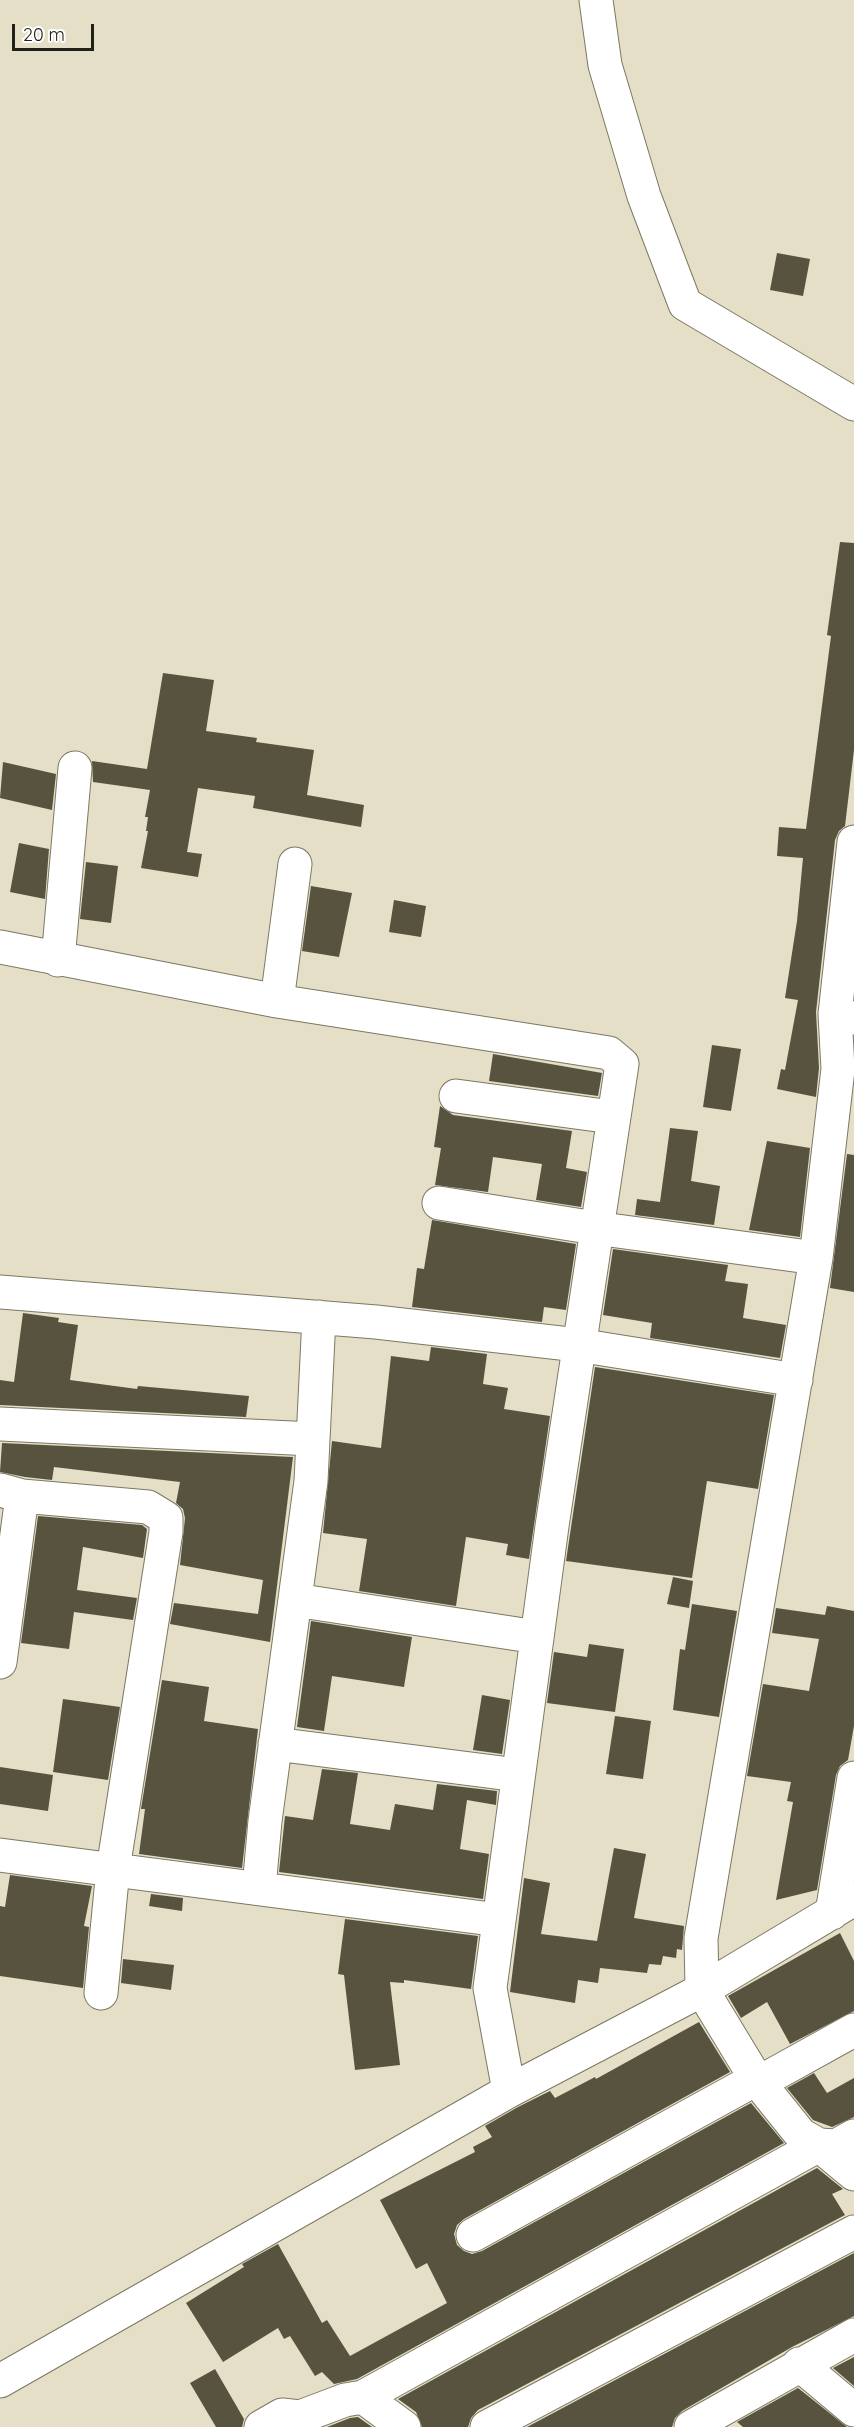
<!DOCTYPE html>
<html>
<head>
<meta charset="utf-8">
<style>
	body { margin:0 }
	#map { position:relative; width:854px; height:2427px; overflow:hidden; background:#e4dfc6; font-family:Quicksand,sans-serif }
	canvas { display:block }
	.scale { position:absolute; left:12px; top:24px; width:82px; height:27px; box-sizing:border-box; border:3px solid #222117; border-top:0; padding-left:8px; font-size:18px; line-height:21px; white-space:nowrap; color:#222117; -webkit-text-stroke:4px #fff; paint-order:stroke }
</style>
</head>
<body>
<div id="map">
<canvas width="854" height="2427"></canvas>
<div class="scale">20 m</div>
</div>
<script>
const ctx = document.querySelector('canvas').getContext('2d');
ctx.lineJoin = 'round';
function fill(path, color) {
  ctx.fillStyle = color;
  ctx.fill(path, 'evenodd');
}
function toPath(rows) {
  const path = new Path2D();
  for (const r of rows) {
    path.moveTo(r[0], r[1]);
    for (let i = 2; i < r.length; i += 2) path.lineTo(r[i], r[i + 1]);
  }
  return path;
}
function strokePath(path, color, width, dash) {
  ctx.strokeStyle = color;
  ctx.lineWidth = width;
  ctx.lineCap = dash ? 'butt' : 'round';
  ctx.setLineDash(dash || []);
  ctx.stroke(path);
}
fill(toPath([
	[777,253,810,259,803,296,770,290],
	[840,542,854,543,854,750,845,826,839,831,835,840,816,1012,819,1068,816,1097,777,1089,781,1069,785,1070,798,1000,785,998,797,921,803,858,777,856,779,827,806,829,831,636,827,635],
	[163,673,214,680,206,731,257,738,256,742,314,750,307,795,364,805,361,827,253,808,255,796,198,788,187,852,202,854,198,877,141,868,148,831,146,831,148,817,145,817,150,790,93,782,92,761,147,769],
	[3,762,56,774,52,810,0,798],
	[19,843,49,849,45,899,10,892],
	[86,862,118,866,111,923,80,919],
	[311,886,352,893,339,957,302,951],
	[394,900,426,906,421,937,389,932],
	[712,1045,741,1049,731,1111,703,1107],
	[493,1054,602,1073,598,1096,489,1081],
	[440,1106,453,1115,572,1131,566,1168,587,1172,581,1207,536,1200,542,1164,493,1157,488,1192,435,1185,441,1148,434,1147],
	[670,1128,698,1131,691,1181,720,1186,714,1225,635,1215,637,1199,660,1202],
	[767,1141,810,1148,800,1237,749,1230],
	[847,1154,854,1155,854,1292,830,1288],
	[432,1220,576,1244,566,1310,544,1307,542,1322,412,1307,417,1268,424,1269],
	[613,1249,728,1265,725,1281,748,1284,743,1318,786,1325,780,1358,650,1338,652,1323,603,1315],
	[23,1313,59,1318,58,1322,78,1325,70,1380,137,1389,138,1386,249,1396,246,1417,0,1405,0,1380,14,1382],
	[431,1347,487,1354,483,1384,508,1388,504,1409,550,1416,529,1559,506,1555,508,1544,466,1537,456,1606,359,1591,367,1539,323,1533,332,1441,381,1448,391,1356,429,1361],
	[595,1367,774,1395,758,1489,707,1481,692,1578,566,1561],
	[2,1443,293,1457,270,1642,170,1624,174,1603,258,1614,263,1580,180,1565,185,1518,183,1509,176,1503,180,1482,54,1467,52,1480,25,1477,0,1472],
	[38,1516,142,1525,147,1529,143,1558,83,1547,77,1590,137,1598,133,1620,74,1612,69,1649,21,1643],
	[673,1577,693,1581,689,1608,667,1604],
	[692,1604,737,1611,719,1717,673,1710,680,1649,685,1650],
	[827,1606,854,1611,854,1726,848,1760,840,1766,836,1775,817,1890,776,1900,793,1802,787,1801,791,1782,747,1776,763,1684,809,1691,819,1639,772,1633,776,1608,825,1615],
	[311,1621,412,1637,404,1687,332,1676,324,1731,297,1727],
	[589,1644,624,1649,615,1712,547,1703,554,1652,587,1657],
	[162,1680,209,1687,204,1721,258,1729,242,1868,139,1854,145,1809,141,1809],
	[482,1695,510,1700,502,1754,473,1750],
	[63,1699,120,1707,108,1780,53,1772],
	[615,1716,651,1721,643,1779,606,1774],
	[0,1767,53,1775,48,1811,0,1804],
	[322,1769,358,1773,350,1824,390,1830,395,1804,433,1810,437,1784,497,1791,496,1805,467,1800,460,1849,489,1854,483,1899,279,1872,285,1816,313,1820],
	[614,1848,646,1854,634,1918,684,1926,682,1950,677,1949,676,1958,663,1956,661,1965,649,1964,647,1973,600,1968,598,1983,578,1980,575,2003,510,1992,524,1878,550,1883,541,1934,597,1941],
	[10,1875,92,1886,84,1926,89,1927,83,1988,0,1976,0,1906,5,1907],
	[151,1894,183,1898,182,1911,149,1906],
	[345,1919,478,1936,471,1989,404,1980,404,1983,390,1982,400,2065,355,2070,344,1975,338,1974],
	[840,1933,854,1961,854,2011,790,2044,767,2002,741,2018,728,1996],
	[123,1959,174,1965,171,1990,121,1983],
	[699,2022,730,2072,464,2219,457,2225,454,2234,457,2245,464,2251,472,2254,482,2251,751,2103,784,2143,357,2379,334,2384,322,2372,315,2376,290,2336,284,2339,278,2328,223,2362,186,2303,244,2267,242,2264,278,2244,322,2323,327,2320,350,2356,447,2303,427,2263,416,2269,380,2200,475,2152,473,2147,492,2137,485,2126,518,2107,550,2091,555,2098,595,2077,596,2079],
	[814,2073,827,2093,854,2078,854,2117,832,2127,813,2120,787,2088],
	[817,2168,843,2189,832,2194,845,2215,478,2410,471,2418,468,2427,422,2427,416,2412,398,2399],
	[854,2253,854,2316,792,2347,682,2411,675,2418,672,2427,527,2427],
	[854,2357,854,2386,833,2368],
	[215,2369,244,2419,242,2427,216,2427,190,2383],
	[798,2388,847,2427,743,2427,737,2422],
	[358,2417,372,2427,327,2427,350,2418]
]), '#57533e');
const minor = toPath([
	[596,0,605,65,644,196,685,304,854,404],
	[854,842,835,1014,854,1018],
	[0,947,277,1001,609,1053,622,1064,552,1526,490,1988,509,2091],
	[58,960,75,768],
	[277,1001,295,864],
	[835,1014,838,1069,816,1258,701,1938,702,1990,756,2079,801,2135,819,2145,854,2174],
	[456,1096,612,1117],
	[439,1203,595,1228,816,1258],
	[0,1292,376,1322,578,1345,796,1380],
	[0,1424,313,1439],
	[0,1490,22,1496,148,1507,166,1518,166,1532,113,1869,101,1993],
	[295,1600,537,1637],
	[0,1662,22,1496],
	[275,1744,518,1775],
	[0,1855,499,1920],
	[259,1888,265,1821,311,1481,319,1317],
	[832,1913,854,1778],
	[760,2082,854,2030],
	[473,2235,756,2079],
	[799,2364,854,2410],
	[0,2381,509,2091,702,1990,854,1899],
	[261,2427,282,2415,300,2417],
	[295,2427,300,2417,345,2400,363,2397],
	[404,2427,363,2397,819,2145,836,2146,854,2136],
	[487,2427,854,2232],
	[691,2427,854,2335]
]);
strokePath(minor, '#7c7862', 35);
strokePath(minor, '#fff', 33);
</script>
</body>
</html>
